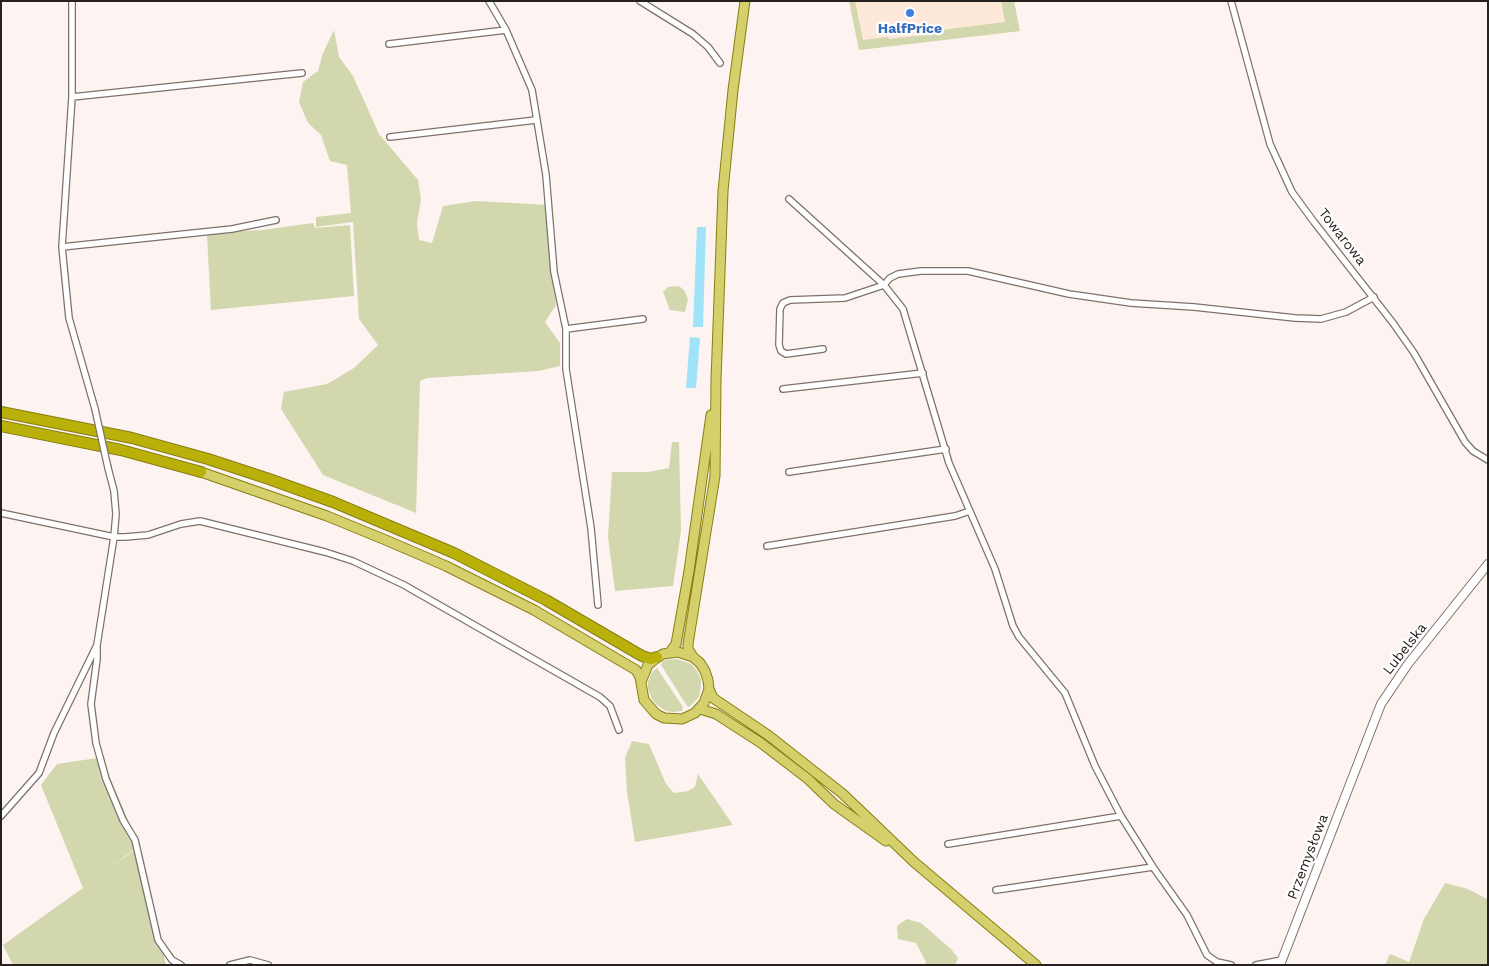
<!DOCTYPE html>
<html>
<head>
<meta charset="utf-8">
<style>
	body { margin:0 }
	#map { position:relative; width:1489px; height:966px; overflow:hidden; background:#fdf4f1; font-family:"Work Sans",sans-serif }
	canvas { display:block }
	.frame { position:absolute; inset:0; border:2px solid #26201e; pointer-events:none }
</style>
</head>
<body>
<div id="map">
<canvas width="1489" height="966"></canvas>
<div class="frame"></div>
</div>
<script>
const ctx = document.querySelector('canvas').getContext('2d');
ctx.lineJoin = 'round';
function fill(path, color) {
  ctx.fillStyle = color;
  ctx.fill(path, 'evenodd');
}
function toPath(rows) {
  const path = new Path2D();
  for (const r of rows) {
    path.moveTo(r[0], r[1]);
    for (let i = 2; i < r.length; i += 2) path.lineTo(r[i], r[i + 1]);
  }
  return path;
}
function strokePath(path, color, width, dash) {
  ctx.strokeStyle = color;
  ctx.lineWidth = width;
  ctx.lineCap = dash ? 'butt' : 'round';
  ctx.setLineDash(dash || []);
  ctx.stroke(path);
}
function write(font, color, halo, rows, align = 'center') {
  ctx.font = font + ' "Work Sans",sans-serif';
  ctx.lineWidth = 4.5;
  ctx.setLineDash([]);
  ctx.textBaseline = 'middle';
  ctx.strokeStyle = halo;
  ctx.fillStyle = color;
  for (const [text, x, y, turn = 0] of rows) {
    ctx.save();
    ctx.translate(x, y);
    ctx.rotate((+turn || 0) * Math.PI / 180);
    ctx.textAlign = isNaN(turn) ? turn : align;
    if (halo) ctx.strokeText(text, 0, 0);
    ctx.fillText(text, 0, 0);
    ctx.restore();
  }
}
fill(toPath([
	[849,1,1014,1,1020,31,859,50]
]), '#fde8da');
fill(toPath([
	[849,1,855,1,863,40,888,37,889,39,925,35,926,32,1005,22,1001,1,1014,1,1020,31,859,50],
	[334,30,339,57,353,76,379,134,418,180,421,199,417,223,419,240,432,243,443,206,476,201,548,205,556,305,545,322,560,343,560,366,539,371,427,378,420,381,416,513,323,475,281,409,284,392,327,384,354,368,378,345,359,319,353,222,316,227,316,217,351,213,347,165,330,161,321,135,308,123,299,102,303,82,318,71,323,53],
	[313,223,315,228,350,225,354,296,211,310,207,236,224,232,262,230],
	[679,286,684,290,688,299,685,312,670,310,663,292,668,287],
	[672,442,679,442,681,531,673,586,615,591,608,537,612,472,648,472,669,468],
	[677,659,691,664,696,669,701,679,701,686,699,697,689,707,687,706,661,665,662,662,666,660],
	[657,668,683,707,682,711,673,712,666,711,657,705,652,699,648,689,648,682,652,672],
	[632,741,649,744,666,784,674,793,688,791,695,787,698,774,733,825,635,842,627,792,625,758],
	[104,757,109,775,139,846,105,871,139,847,166,965,13,965,3,945,83,888,41,785,57,764],
	[1445,883,1468,889,1487,899,1488,965,1385,965,1390,954,1409,962,1424,919],
	[907,919,921,923,951,949,958,958,955,965,925,965,926,962,916,943,898,939,897,926]
]), '#d2d7ad');
fill(toPath([
	[697,227,706,227,703,327,693,327],
	[690,337,700,338,696,388,686,388]
]), '#a0e3f8');
const street = toPath([
	[72,1,72,97,62,247,69,318,95,409],
	[489,1,506,30,532,90,546,175,554,272,566,329,566,369,591,528,598,605],
	[640,1,693,34,708,47,720,63],
	[1231,1,1270,144,1292,192,1314,222,1393,323,1414,353,1465,442,1473,451,1488,460],
	[389,44,506,30],
	[72,97,302,73],
	[390,137,536,120],
	[789,199,884,285,903,309,949,463,995,569,1013,626,1019,637,1065,693,1095,766,1121,816,1153,867,1187,915,1207,955,1217,962,1231,965],
	[62,247,232,229,276,220],
	[566,329,643,319],
	[823,349,786,354,781,351,779,345,780,309,783,303,790,300,845,298,884,285,890,278,898,274,921,271,968,271,1069,294,1131,303,1194,307,1295,318,1321,319,1346,312,1374,297],
	[783,389,923,373],
	[789,472,946,449],
	[1,513,114,537,125,537,148,535,181,524,200,521,325,552,353,561,404,585,600,697,610,706,619,730],
	[767,546,955,516,970,511],
	[97,646,97,659,91,704,96,743,106,779,123,820,135,840,158,940,172,960,181,965],
	[1,816,39,773,54,733,97,645,114,537,116,514,114,491,108,468],
	[948,844,1121,816],
	[996,890,1153,867],
	[230,965,250,960,268,965],
	[1256,965,1282,960]
]);
const secondary = toPath([
	[1280,965,1381,704,1408,664,1488,564]
]);
const primary = toPath([
	[201,472,327,516,388,541,446,566,534,610,636,670,640,677,644,700,656,714,664,718,682,719,695,713,704,703,709,689,708,680,705,671,700,663,693,657,678,652,663,654,655,659,648,665,641,682],
	[670,652,676,644,689,571,711,415],
	[693,657,688,649,688,644,715,476,716,380,723,191,733,90,745,1],
	[709,689,713,698,768,735,843,794,914,862,1036,965],
	[700,709,716,714,761,743,808,779,834,804,886,841]
]);
const highway = toPath([
	[1,412,132,438,208,459,269,479,333,502,454,553,546,600,642,656,651,659,657,657],
	[1,426,121,450,201,472]
]);
strokePath(street, '#7e716c', 8);
strokePath(secondary, '#7e716c', 10);
strokePath(primary, '#867e11', 11);
strokePath(highway, '#867e11', 12);
strokePath(street, '#fff', 5.5);
strokePath(secondary, '#fff', 8);
strokePath(primary, '#d6d06c', 9);
strokePath(highway, '#bab00a', 10);
const streetBridge = toPath([
	[95,409,108,468]
]);
strokePath(streetBridge, '#7e716c', 8, []);
strokePath(streetBridge, '#fff', 5.5);
for (const [x, y, r, color] of [
	[910,13,5,"#3f7fe0"]
]) {
  const dot = new Path2D();
  dot.arc(x, y, r, 0, 2 * Math.PI);
  ctx.fillStyle = color;
  ctx.fill(dot);
  strokePath(dot, '#fff', 2);
}
write('bold 14px', '#366cbe', '#fff', [
	["HalfPrice",910,29]
]);
write('14px', '#26201e', '#fff', [
	["Towarowa",1342,237,52],
	["Lubelska",1405,649,-52],
	["Przemysłowa",1308,857,-69]
]);
</script>
</body>
</html>
